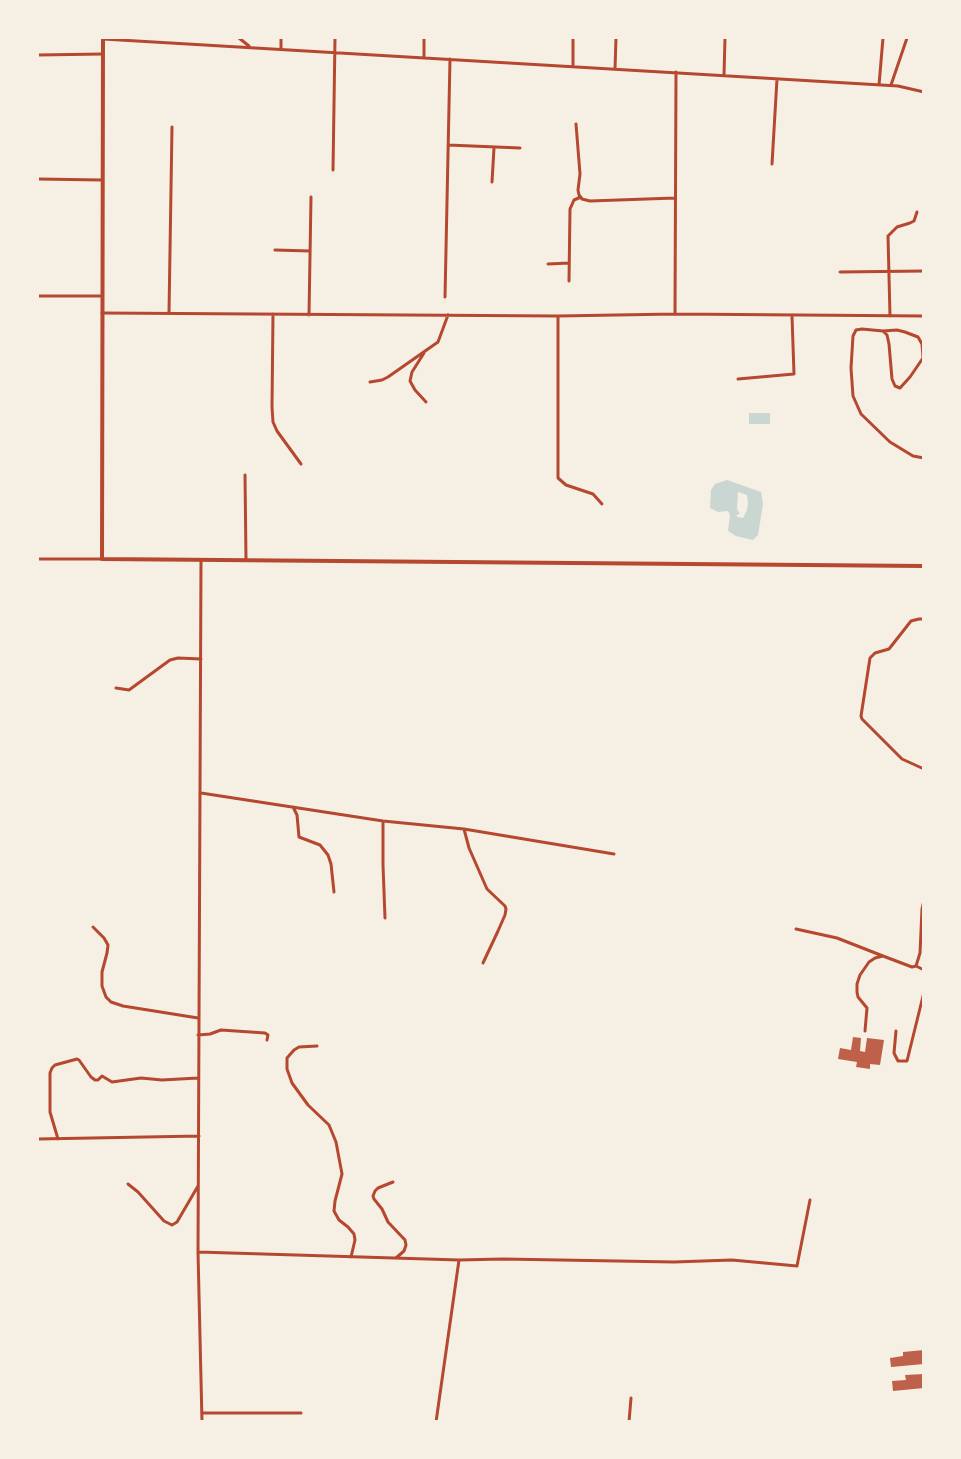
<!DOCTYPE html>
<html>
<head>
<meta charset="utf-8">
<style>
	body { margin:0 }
	#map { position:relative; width:961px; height:1459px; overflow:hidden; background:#f6efe4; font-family:"Asap Condensed",sans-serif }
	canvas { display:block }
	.frame { position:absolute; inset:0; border:39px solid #f6efe4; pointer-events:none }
</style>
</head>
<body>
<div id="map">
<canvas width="961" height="1459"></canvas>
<div class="frame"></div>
</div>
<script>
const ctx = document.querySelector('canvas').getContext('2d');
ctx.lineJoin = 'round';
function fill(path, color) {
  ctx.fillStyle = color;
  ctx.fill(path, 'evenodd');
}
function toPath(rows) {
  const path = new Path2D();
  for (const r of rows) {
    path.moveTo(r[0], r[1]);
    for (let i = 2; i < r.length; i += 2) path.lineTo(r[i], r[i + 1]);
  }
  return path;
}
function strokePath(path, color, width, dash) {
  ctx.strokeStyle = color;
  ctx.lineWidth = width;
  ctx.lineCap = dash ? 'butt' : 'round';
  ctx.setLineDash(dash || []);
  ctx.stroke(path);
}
fill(toPath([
	[749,413,770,413,770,424,749,424],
	[727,480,761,492,763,504,758,535,753,540,736,536,728,531,730,515,728,511,718,512,710,508,711,490,715,484],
	[738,492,747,495,748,503,747,510,743,518,738,517,736,515,740,514,737,509]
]), '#c9d6d2');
fill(toPath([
	[853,1037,861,1038,860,1051,865,1052,867,1038,884,1040,880,1065,870,1064,870,1069,856,1067,857,1062,838,1059,840,1048,851,1050],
	[924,1350,924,1364,891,1367,890,1358,903,1356,903,1352],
	[924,1374,924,1388,893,1391,892,1381,906,1380,905,1375]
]), '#bf614a');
strokePath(toPath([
	[239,38,249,46],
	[281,38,281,49],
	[103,39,898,86,924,92],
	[38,55,103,54],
	[424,58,424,38],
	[573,66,573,38],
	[615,69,616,38],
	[724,75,725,38],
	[879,85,883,38],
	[891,85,907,38],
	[576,124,580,174,578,190,579,195,582,199,590,201,675,198],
	[448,145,520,148],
	[772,164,777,79],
	[333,170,335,38],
	[38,179,102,180],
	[492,182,494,148],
	[275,250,310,251],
	[548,264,569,263],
	[840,272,924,271],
	[569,281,570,209,574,200,581,197],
	[38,296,102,296],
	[445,297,450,59],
	[102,313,558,316,675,314,924,316],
	[169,313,172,127],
	[273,314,272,407,273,422,277,431,301,464],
	[675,314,676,72],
	[309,315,311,197],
	[558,316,558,478,566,485,593,494,602,504],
	[890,316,888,236,897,227,910,223,914,221,917,212],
	[883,331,897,330,905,332,918,337,922,344,923,358,910,377,900,388,895,386,892,379,889,344,887,335,883,331,862,329,856,330,853,336,851,368,853,396,861,414,890,442,913,456,924,458],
	[424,353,412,372,410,381,415,390,426,402],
	[738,379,794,374,792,316],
	[370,382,382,380,388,377,438,342,448,315],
	[245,475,246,560],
	[38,559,102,559],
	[201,560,198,1252,202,1422],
	[924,619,919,619,911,621,889,649,875,653,870,658,861,716,862,719,902,759,924,769],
	[116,688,129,690,170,660,178,658,201,659],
	[201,793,383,821,464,829,614,854],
	[293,807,297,815,299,837,320,845,328,855,331,864,334,892],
	[383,821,383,865,385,918],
	[464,829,469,848,487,889,505,906,506,909,505,915,498,931,483,963],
	[93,927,104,938,108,945,107,953,102,972,102,986,106,997,111,1002,123,1006,198,1018],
	[796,929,837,938,883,956],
	[916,966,924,970],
	[865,1031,867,1008,858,997,857,992,857,984,860,975,869,962,875,958,883,956,912,967,916,966,920,953,922,909,924,900],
	[896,1031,894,1053,898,1061,907,1061,924,992],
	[198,1035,210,1034,221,1030,265,1033,268,1035,267,1040],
	[317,1046,299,1047,294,1050,287,1058,287,1069,292,1083,308,1105,329,1125,336,1142,342,1174,335,1201,334,1211,339,1220,348,1227,354,1234,355,1240,351,1257],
	[38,1139,199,1136],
	[58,1139,50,1112,50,1073,52,1068,55,1065,77,1059,79,1060,91,1077,95,1080,98,1080,102,1076,112,1082,141,1078,162,1080,198,1078],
	[393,1182,378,1188,375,1191,373,1196,374,1199,382,1209,388,1222,405,1240,406,1245,404,1251,396,1258],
	[128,1184,138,1192,164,1221,172,1225,177,1222,198,1186],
	[198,1252,459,1260,503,1259,674,1262,732,1260,797,1266,810,1200],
	[202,1413,301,1413],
	[436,1422,459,1260],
	[629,1422,631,1398]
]), '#b5482f', 3);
strokePath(toPath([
	[103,38,102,559,924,566]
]), '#b5482f', 4);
</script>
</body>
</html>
